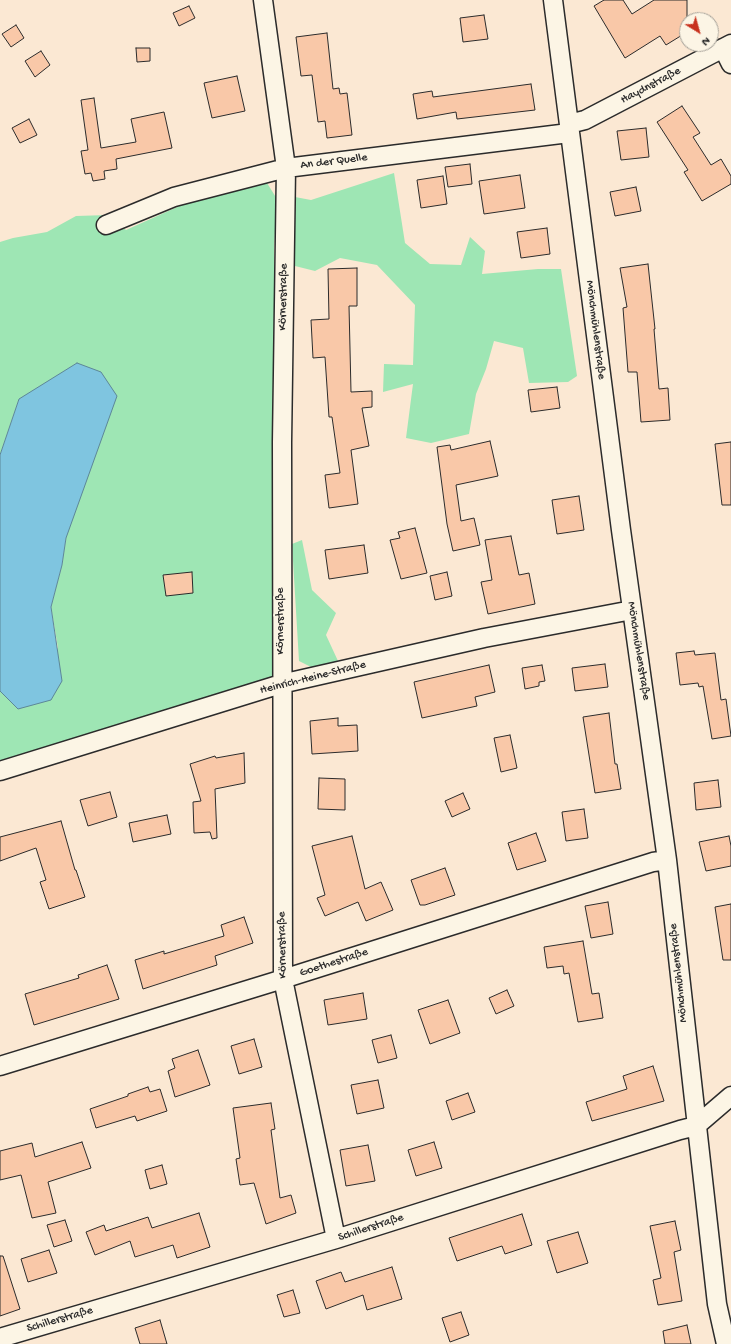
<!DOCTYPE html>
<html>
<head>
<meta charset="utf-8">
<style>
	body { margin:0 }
	#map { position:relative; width:731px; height:1344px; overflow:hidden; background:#fbe8d3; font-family:"Gochi Hand",sans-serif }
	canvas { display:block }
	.north { position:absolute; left:679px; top:12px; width:40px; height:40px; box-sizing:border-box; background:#fcf5e5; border:1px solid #a8a49b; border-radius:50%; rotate:143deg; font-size:11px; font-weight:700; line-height:16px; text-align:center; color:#2b2b2b }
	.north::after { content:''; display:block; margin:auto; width:14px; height:18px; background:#c8321e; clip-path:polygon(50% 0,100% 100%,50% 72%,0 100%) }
</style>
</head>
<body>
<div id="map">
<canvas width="731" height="1344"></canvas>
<div class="north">N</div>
</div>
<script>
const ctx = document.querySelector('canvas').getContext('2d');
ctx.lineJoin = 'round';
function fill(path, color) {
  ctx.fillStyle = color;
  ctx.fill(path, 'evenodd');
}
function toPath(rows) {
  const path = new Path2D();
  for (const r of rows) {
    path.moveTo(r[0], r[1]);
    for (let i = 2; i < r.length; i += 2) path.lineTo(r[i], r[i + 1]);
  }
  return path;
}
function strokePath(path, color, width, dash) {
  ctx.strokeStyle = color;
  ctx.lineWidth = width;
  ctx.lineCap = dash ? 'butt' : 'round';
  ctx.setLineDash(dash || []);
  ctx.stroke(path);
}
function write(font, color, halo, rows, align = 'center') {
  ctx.font = font + ' "Gochi Hand",sans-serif';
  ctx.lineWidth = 3.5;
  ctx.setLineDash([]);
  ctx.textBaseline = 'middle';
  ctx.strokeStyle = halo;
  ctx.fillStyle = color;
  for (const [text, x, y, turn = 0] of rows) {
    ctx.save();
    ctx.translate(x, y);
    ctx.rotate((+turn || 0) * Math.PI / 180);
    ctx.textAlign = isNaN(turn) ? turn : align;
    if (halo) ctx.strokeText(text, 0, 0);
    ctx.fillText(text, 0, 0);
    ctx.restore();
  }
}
fill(toPath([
	[394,173,405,243,430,264,461,265,470,237,485,251,482,274,538,269,561,269,577,376,568,382,529,383,523,348,494,341,486,369,476,394,469,434,431,443,406,438,413,384,383,392,384,364,413,365,415,305,377,265,340,258,315,271,295,266,295,197,311,200],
	[267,183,277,199,274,248,276,680,0,768,0,691,18,709,58,648,51,607,62,565,66,538,19,399,0,455,0,242,13,238,47,232,76,216,108,215,126,230,195,199],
	[302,540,312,590,336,613,326,635,338,661,315,669,299,661,292,544]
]), '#9ee6b4');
const water = toPath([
	[77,363,101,372,117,396,66,538,62,565,51,607,62,681,51,700,18,709,0,691,0,455,19,399,77,363]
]);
fill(water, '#7fc5e0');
strokePath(water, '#5d8798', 1);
const building = toPath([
	[604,0,623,0,632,14,654,0,687,0,687,32,666,45,660,36,625,58,594,6,604,0],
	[189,6,195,18,179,26,173,13,189,6],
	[484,15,488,39,463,42,460,18,484,15],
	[16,25,24,38,11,47,2,34,16,25],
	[327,33,333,89,339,88,340,94,347,93,352,135,327,138,325,121,318,122,312,75,301,76,296,37,327,33],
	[136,48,150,48,150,61,137,62,136,48],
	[41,51,50,65,35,77,25,61,41,51],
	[237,76,245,111,212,118,204,83,237,76],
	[531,84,535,110,457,119,456,112,417,119,413,94,432,91,433,97,531,84],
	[94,98,101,148,136,142,131,119,164,112,172,148,116,159,117,169,104,171,105,179,93,181,91,173,85,174,81,151,88,150,81,100,94,98],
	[682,106,700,133,693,137,711,165,721,159,731,176,731,184,702,201,684,172,688,170,657,122,682,106],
	[29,119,37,135,20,143,12,128,29,119],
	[646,128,649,157,621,160,617,131,646,128],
	[470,164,472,184,448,187,445,167,470,164],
	[520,175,525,208,484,214,479,181,520,175],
	[443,176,447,204,421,208,417,180,443,176],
	[636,187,641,211,615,216,610,192,636,187],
	[547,228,550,254,521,258,517,232,547,228],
	[648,264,655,329,654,329,659,389,668,388,670,420,641,422,637,372,628,372,623,308,627,307,620,268,648,264],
	[357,268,357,306,349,306,351,392,372,391,372,407,362,408,369,446,351,450,358,504,329,508,325,475,340,473,332,417,329,417,325,357,313,358,311,320,329,319,328,269,357,268],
	[557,387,560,408,531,412,528,390,557,387],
	[490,441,498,476,456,485,461,521,474,518,480,545,453,551,447,524,437,447,450,445,451,450,490,441],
	[731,442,731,505,722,505,715,444,731,442],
	[579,496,584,530,557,534,552,500,579,496],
	[415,528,427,573,401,579,390,540,400,538,398,532,415,528],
	[511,536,519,575,529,573,535,604,488,614,481,582,492,580,485,540,511,536],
	[364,545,368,573,329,579,325,550,364,545],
	[192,572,193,593,166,596,163,575,192,572],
	[447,572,452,596,435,600,430,576,447,572],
	[694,651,695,655,715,653,721,700,726,699,731,736,712,739,703,686,699,687,698,683,680,685,676,653,694,651],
	[605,664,608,687,575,691,572,668,605,664],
	[489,665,495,692,475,697,477,706,422,718,414,682,489,665],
	[542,665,545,681,539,682,539,686,525,689,522,668,542,665],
	[609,713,615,764,617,764,621,789,595,793,583,717,609,713],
	[338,718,338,726,357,725,358,751,312,754,310,721,338,718],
	[510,735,517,768,501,772,494,738,510,735],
	[244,753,245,783,215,789,217,838,212,839,210,832,194,833,193,802,201,801,190,764,215,756,216,758,244,753],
	[319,778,345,779,345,810,318,809,319,778],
	[718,780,721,807,696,810,694,783,718,780],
	[110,792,117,817,88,826,80,800,110,792],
	[463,793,470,809,452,817,445,801,463,793],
	[584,809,588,838,566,841,562,812,584,809],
	[167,815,171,834,133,842,129,823,167,815],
	[61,821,75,870,76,870,85,897,49,909,40,882,46,880,36,848,0,861,0,837,61,821],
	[536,833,546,861,517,870,508,843,536,833],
	[352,836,365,889,381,882,393,910,366,921,358,902,325,916,317,898,325,895,312,846,352,836],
	[729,836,731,846,731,866,706,871,699,842,729,836],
	[445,868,455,895,425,905,420,905,411,880,445,868],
	[608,902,613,934,591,938,585,906,608,902],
	[731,904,731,960,723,960,715,907,731,904],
	[244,917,253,943,215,956,217,965,143,989,135,960,164,951,164,954,224,936,221,925,244,917],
	[583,941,592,994,599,993,603,1018,578,1022,569,973,564,974,563,966,547,968,544,947,583,941],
	[107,965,119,999,34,1025,25,994,79,978,78,975,107,965],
	[507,990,514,1006,496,1014,489,998,507,990],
	[363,993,367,1019,328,1025,324,1000,363,993],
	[448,1000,460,1033,430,1044,418,1010,448,1000],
	[391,1035,397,1058,378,1063,372,1040,391,1035],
	[254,1039,262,1067,239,1074,231,1046,254,1039],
	[198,1050,210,1085,175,1097,168,1071,175,1068,172,1059,198,1050],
	[653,1066,664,1101,592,1121,586,1102,627,1089,623,1076,653,1066],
	[378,1080,384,1108,357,1114,351,1085,378,1080],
	[148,1087,150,1092,160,1089,167,1111,137,1121,135,1116,96,1128,90,1109,128,1096,128,1094,148,1087],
	[468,1093,475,1112,452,1120,446,1101,468,1093],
	[271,1103,275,1129,271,1130,280,1198,291,1195,296,1213,266,1224,254,1183,240,1185,236,1159,240,1158,233,1108,271,1103],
	[82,1142,91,1168,48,1182,56,1213,32,1218,21,1175,0,1180,0,1151,32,1143,35,1157,82,1142],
	[434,1142,442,1168,416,1176,408,1150,434,1142],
	[368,1145,375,1181,346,1186,340,1150,368,1145],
	[162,1165,167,1184,150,1189,145,1170,162,1165],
	[199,1213,210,1247,177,1258,173,1245,135,1257,130,1241,95,1255,86,1232,104,1225,106,1231,148,1217,152,1228,199,1213],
	[522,1214,532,1245,505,1254,502,1246,457,1261,449,1238,522,1214],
	[65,1220,72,1241,54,1247,47,1225,65,1220],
	[675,1221,681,1250,674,1252,682,1301,658,1305,653,1280,661,1278,650,1226,675,1221],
	[578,1232,588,1263,557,1273,547,1241,578,1232],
	[49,1250,57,1273,28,1282,21,1259,49,1250],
	[0,1256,3,1256,20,1309,0,1316,0,1256],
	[392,1267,402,1299,367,1310,363,1295,326,1309,316,1281,341,1272,345,1282,392,1267],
	[293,1290,300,1313,284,1317,277,1295,293,1290],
	[461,1312,469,1335,450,1342,442,1318,461,1312],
	[160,1320,167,1344,140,1344,135,1328,160,1320],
	[687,1325,691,1344,665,1344,663,1331,687,1325]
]);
fill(building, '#f9c8a8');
strokePath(building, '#2b2b2b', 1);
const street = toPath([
	[263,0,286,168,282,442,283,979,336,1239],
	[553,0,621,530,667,860,717,1304,726,1344],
	[723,48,731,64],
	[569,124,585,120,731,44],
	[106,225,174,197,286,168,569,133],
	[0,771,281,684,484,638,632,610],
	[0,1066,283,979,653,862,667,860],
	[0,1338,336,1239,680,1130,696,1126,731,1096]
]);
strokePath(street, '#2b2b2b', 21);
strokePath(street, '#fcf5e5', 18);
write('12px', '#2b2b2b', '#fcf5e5', [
	["Haydnstraße",651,86,-28],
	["An der Quelle",334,162,-7],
	["Körnerstraße",284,297,-89],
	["Mönchmühlenstraße",595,330,83],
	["Körnerstraße",281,621,-90],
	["Mönchmühlenstraße",638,651,81],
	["Heinrich-Heine-Straße",313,678,-14],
	["Körnerstraße",283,945,-91],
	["Goethestraße",334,963,-18],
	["Mönchmühlenstraße",679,973,-96],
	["Schillerstraße",371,1228,-18],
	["Schillerstraße",60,1320,-16]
]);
</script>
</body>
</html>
